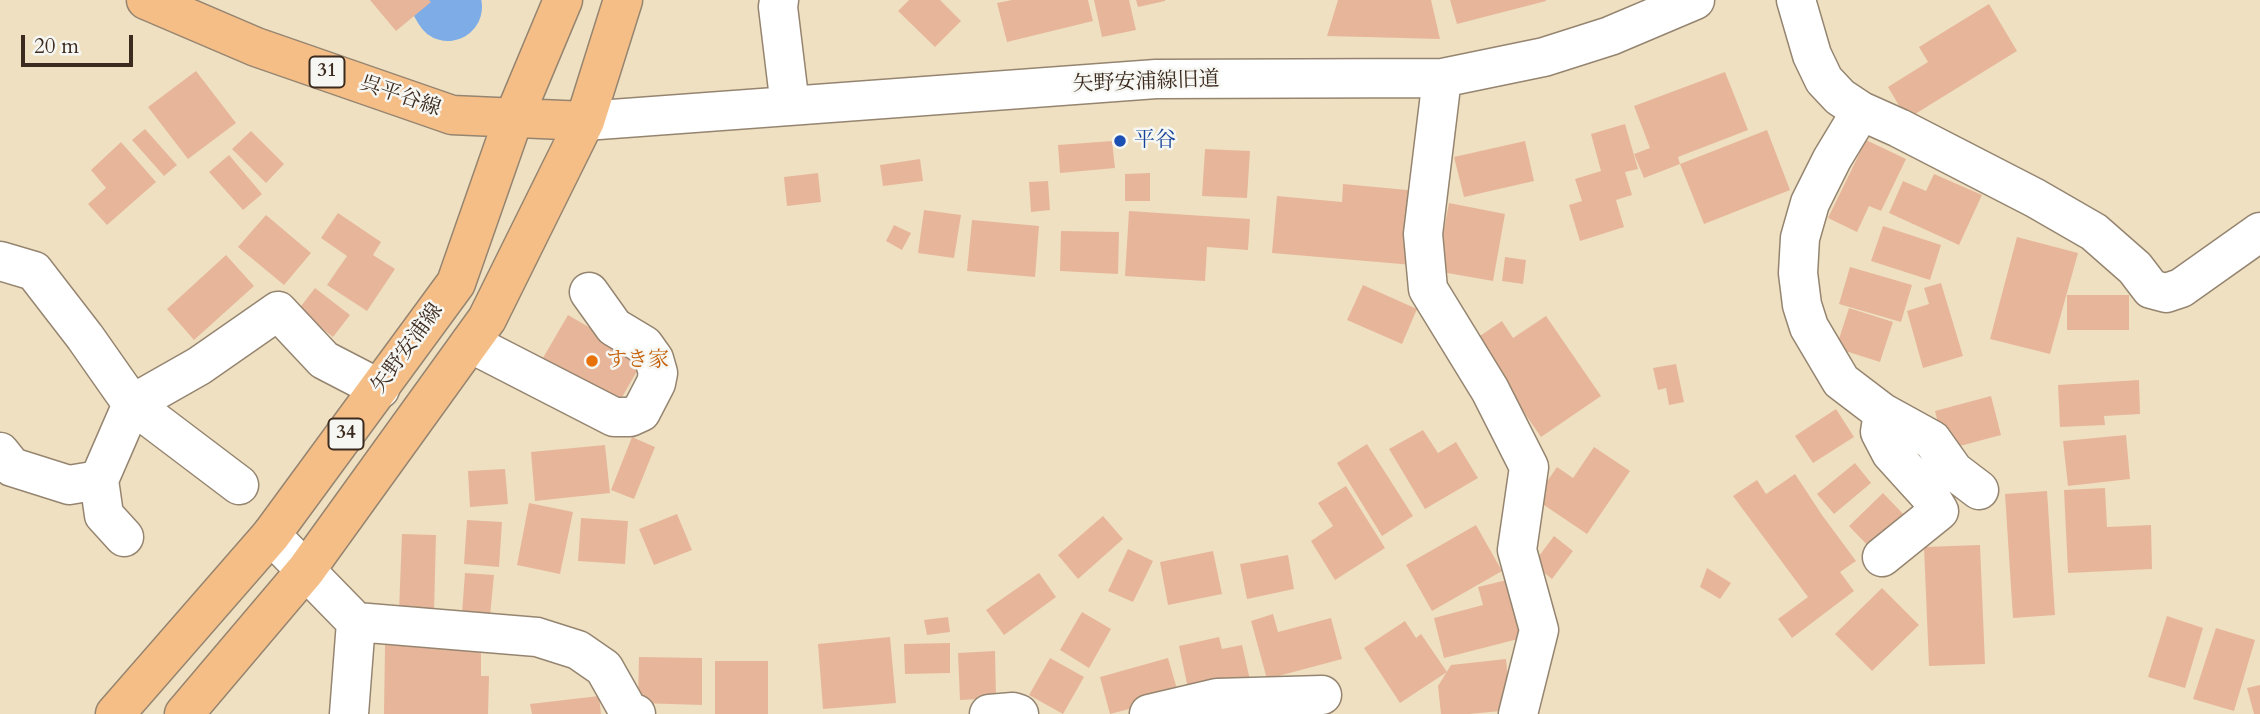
<!DOCTYPE html>
<html>
<head>
<meta charset="utf-8">
<style>
	body { margin:0 }
	#map { position:relative; width:2260px; height:714px; overflow:hidden; background:#efe0c2; font-family:Cardo,serif }
	canvas { display:block }
	.scale { position:absolute; left:21px; top:35px; width:112px; height:32px; box-sizing:border-box; border:4px solid #3b2a1e; border-top:0; padding-left:9px; font-size:21px; line-height:24px; white-space:nowrap; color:#3b2a1e; -webkit-text-stroke:5px #f6f6f2; paint-order:stroke }
</style>
</head>
<body>
<div id="map">
<canvas width="2260" height="714"></canvas>
<div class="scale">20 m</div>
</div>
<script>
const ctx = document.querySelector('canvas').getContext('2d');
ctx.lineJoin = 'round';
function toPath(rows) {
  const path = new Path2D();
  for (const r of rows) {
    path.moveTo(r[0], r[1]);
    for (let i = 2; i < r.length; i += 2) path.lineTo(r[i], r[i + 1]);
  }
  return path;
}
function strokePath(path, color, width, dash) {
  ctx.strokeStyle = color;
  ctx.lineWidth = width;
  ctx.lineCap = dash ? 'butt' : 'round';
  ctx.setLineDash(dash || []);
  ctx.stroke(path);
}
function fill(path, color) {
  ctx.fillStyle = color;
  ctx.fill(path, 'evenodd');
}
function write(font, color, halo, rows, align = 'center') {
  ctx.font = font + ' Cardo,"Noto Serif JP",serif';
  ctx.lineWidth = 5;
  ctx.setLineDash([]);
  ctx.textBaseline = 'middle';
  ctx.strokeStyle = halo;
  ctx.fillStyle = color;
  for (const [text, x, y, turn = 0] of rows) {
    ctx.save();
    ctx.translate(x, y);
    ctx.rotate((+turn || 0) * Math.PI / 180);
    ctx.textAlign = isNaN(turn) ? turn : align;
    if (halo) ctx.strokeText(text, 0, 0);
    ctx.fillText(text, 0, 0);
    ctx.restore();
  }
}
strokePath(toPath([
	[444,0,448,7]
]), '#7eace7', 68);
fill(toPath([
	[370,0,429,0,431,2,396,31],
	[909,0,940,0,961,21,935,47,898,11],
	[1012,0,1088,0,1093,21,1007,42,997,3],
	[1094,0,1129,0,1136,30,1102,37],
	[1136,0,1165,0,1165,1,1138,7],
	[1338,0,1431,0,1440,39,1327,36],
	[1450,0,1546,0,1546,1,1457,24],
	[1989,4,2017,51,1907,119,1888,87,1928,62,1919,47],
	[196,71,236,123,188,159,148,107],
	[1725,72,1748,130,1678,157,1680,164,1767,130,1790,190,1704,224,1680,164,1644,178,1634,154,1650,148,1634,106],
	[1625,124,1638,169,1625,172,1632,195,1616,200,1624,227,1580,241,1569,205,1582,201,1575,179,1601,171,1591,134],
	[145,129,177,165,164,176,132,140],
	[251,131,284,164,266,183,232,149],
	[1866,140,1906,159,1881,211,1869,206,1857,232,1828,218],
	[1112,141,1115,168,1060,173,1058,145],
	[1525,141,1534,181,1464,197,1454,157],
	[121,142,156,182,107,225,88,204,106,188,91,170],
	[1205,149,1250,151,1247,198,1202,196],
	[229,155,262,194,243,210,209,172],
	[920,159,923,181,883,186,880,165],
	[818,173,821,202,787,206,784,177],
	[1150,173,1150,201,1125,201,1125,174],
	[1934,174,1982,195,1959,245,1889,213,1903,181,1926,191],
	[1048,181,1050,210,1031,212,1029,182],
	[1343,184,1418,191,1413,265,1272,253,1277,196,1342,202],
	[1449,203,1505,214,1493,281,1436,271],
	[924,210,961,215,954,258,918,253],
	[1129,211,1250,219,1248,250,1207,247,1205,281,1125,276],
	[338,213,381,242,373,255,395,269,367,311,327,285,347,256,321,238],
	[266,215,311,253,284,285,238,247],
	[972,220,1039,226,1035,277,967,271],
	[894,225,911,233,902,250,886,241],
	[1883,226,1941,245,1930,280,1871,261],
	[1061,231,1119,232,1118,274,1060,271],
	[2017,237,2078,253,2050,354,1990,339],
	[226,255,254,286,194,340,167,309],
	[1505,257,1526,260,1523,284,1502,281],
	[1850,267,1912,285,1901,322,1839,304],
	[1941,283,1963,356,1923,368,1907,311,1929,304,1924,288],
	[1363,285,1417,309,1402,344,1347,320],
	[315,288,350,315,333,337,298,310],
	[2067,295,2129,295,2129,330,2067,330],
	[1849,308,1893,322,1880,362,1836,348],
	[568,315,644,359,617,406,540,363],
	[1546,316,1601,396,1541,437,1474,340,1502,321,1513,338],
	[1676,364,1684,402,1669,405,1666,388,1658,390,1653,368],
	[2139,380,2140,414,2104,416,2105,425,2060,427,2058,385],
	[1991,396,2001,435,1945,450,1935,411],
	[1836,409,1854,437,1813,463,1795,436],
	[1423,430,1438,453,1456,442,1478,478,1425,509,1389,449],
	[2126,435,2130,479,2068,486,2063,441],
	[632,437,655,447,634,499,611,490],
	[1367,444,1413,516,1382,536,1337,463],
	[605,445,610,493,535,501,531,452],
	[1594,447,1630,471,1587,534,1535,499,1557,467,1573,478],
	[1855,463,1871,483,1834,514,1817,494],
	[505,469,508,504,470,507,468,471],
	[1795,474,1822,515,1856,561,1840,572,1854,591,1792,638,1778,619,1808,597,1733,496,1757,480,1766,494],
	[1346,486,1385,548,1335,580,1311,541,1333,526,1318,503],
	[2105,488,2107,527,2151,525,2152,569,2068,573,2064,490],
	[2047,491,2055,615,2013,618,2005,494],
	[1883,493,1906,517,1872,550,1849,526],
	[529,503,573,512,560,574,517,565],
	[677,514,692,550,654,565,639,529],
	[1103,516,1123,539,1078,579,1058,555],
	[581,518,628,521,625,564,578,561],
	[467,520,502,522,499,567,464,564],
	[1476,525,1502,571,1432,611,1406,565],
	[402,534,436,535,434,613,399,611],
	[1554,536,1573,551,1552,579,1533,564],
	[1980,545,1985,664,1929,666,1924,547],
	[1128,549,1153,561,1133,602,1108,591],
	[1213,551,1222,594,1168,605,1160,562],
	[1288,555,1294,589,1247,599,1240,564],
	[1707,568,1731,583,1720,599,1700,587],
	[465,573,494,575,490,616,462,613],
	[1039,573,1056,597,1004,635,986,610],
	[1511,579,1526,637,1444,658,1434,618,1483,605,1478,587],
	[1882,588,1919,625,1872,671,1835,634],
	[1082,612,1111,629,1089,668,1060,650],
	[1273,614,1278,632,1331,618,1342,659,1267,679,1251,621],
	[2167,616,2203,628,2185,688,2148,677],
	[948,617,950,632,927,635,924,620],
	[1405,621,1416,638,1421,634,1447,672,1400,703,1364,648],
	[2216,628,2255,640,2234,711,2193,699],
	[890,637,896,703,823,709,818,644],
	[1219,637,1222,649,1242,645,1250,680,1189,693,1179,646],
	[950,643,950,673,905,674,904,644],
	[385,645,481,648,481,676,489,676,488,714,384,714],
	[995,651,996,698,960,700,958,653],
	[639,657,702,658,702,705,638,703],
	[1050,658,1084,677,1063,714,1029,695],
	[1168,658,1179,696,1110,714,1100,677],
	[1506,659,1511,710,1469,714,1441,714,1438,686,1451,665],
	[715,661,768,661,768,714,715,714],
	[2260,685,2260,714,2254,714,2247,688],
	[599,696,601,714,532,714,530,704]
]), '#e7b69a');
const minor = toPath([
	[779,0,778,7,790,106],
	[1796,0,1812,55,1824,80,1840,97,1861,111,1899,128,2035,198,2094,232,2135,268,2151,289,2166,293,2181,288,2260,232],
	[1442,78,1423,234,1428,289,1490,390,1529,467,1517,550,1539,630,1518,714],
	[1861,111,1832,159,1810,203,1800,238,1798,273,1802,305,1809,327,1841,381,1883,413,1932,440,1954,471,1979,490],
	[585,121,1156,79,1442,78,1544,57,1610,36,1695,0],
	[0,261,34,271,85,337,132,404,239,485],
	[470,343,614,417,630,417,641,412,656,383,658,373,654,359,644,345,614,327,589,292],
	[0,452,12,467,69,485,99,480,132,404,199,366,278,311,324,360,380,389],
	[99,480,104,515,124,537],
	[271,535,356,622,349,714],
	[1882,557,1939,511,1930,496,1891,453,1880,432,1883,413],
	[356,622,537,637,578,650,604,668,630,714,636,714],
	[989,714,1013,712,1019,714],
	[1149,714,1217,698,1322,695]
]);
const major = toPath([
	[146,0,256,47,452,115,585,121],
	[115,714,271,535,456,283,514,117,563,0],
	[184,714,306,570,487,319,585,121,623,0]
]);
strokePath(minor, '#958570', 41);
strokePath(major, '#958570', 41);
strokePath(minor, '#fff', 38);
strokePath(major, '#f6be87', 38);
for (const [x, y, r, color] of [
	[1120,141,7,"#1a4fb4"],
	[592,361,7,"#e8710a"]
]) {
  const dot = new Path2D();
  dot.arc(x, y, r, 0, 2 * Math.PI);
  ctx.fillStyle = color;
  ctx.fill(dot);
  strokePath(dot, '#f6f6f2', 2.5);
}
for (const [x, y, w] of [
	[327,72,35],
	[346,434,35]
]) {
  const box = new Path2D();
  box.roundRect(x - w / 2, y - 15.5, w, 31, 5);
  ctx.fillStyle = '#f6f6f2';
  ctx.fill(box);
  strokePath(box, '#3b2a1e', 2);
}
write('bold 19px', '#3b2a1e', null, [
	["31",327,72],
	["34",346,434]
]);
write('21px', '#3b2a1e', '#f6f6f2', [
	["矢野安浦線旧道",1146,83,-2],
	["呉平谷線",400,97,19],
	["矢野安浦線",408,349,-54]
]);
write('21px', '#164399', '#f6f6f2', [
	["平谷",1134,141]
], 'left');
write('21px', '#c56008', '#f6f6f2', [
	["すき家",606,361]
], 'left');
</script>
</body>
</html>
